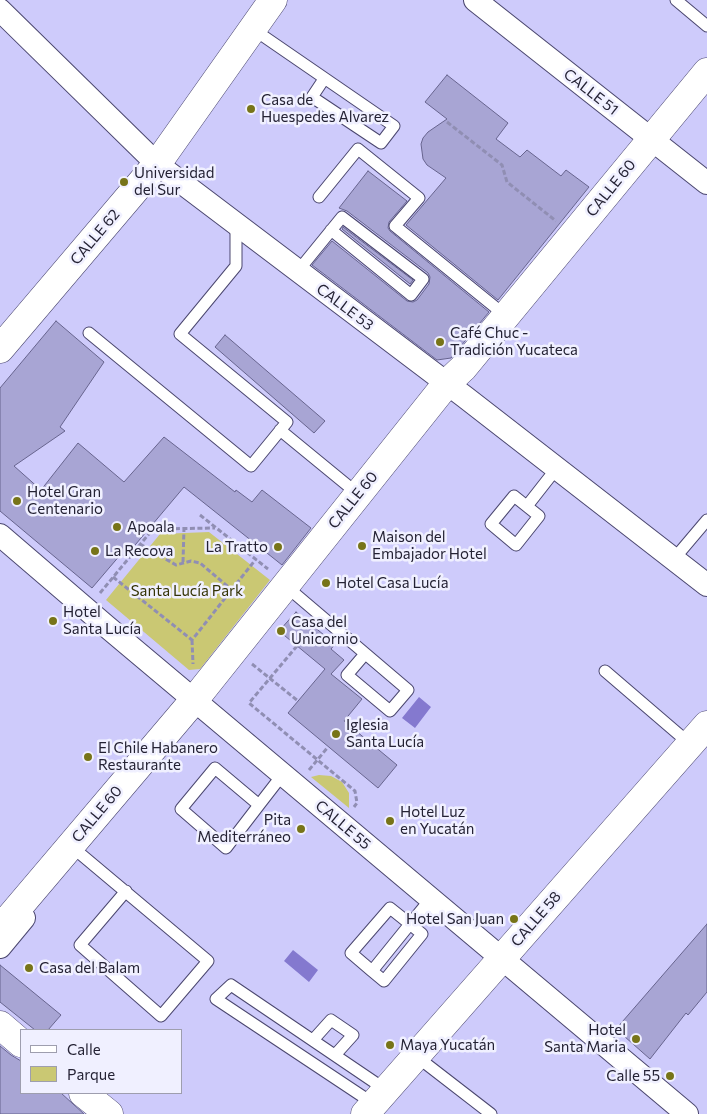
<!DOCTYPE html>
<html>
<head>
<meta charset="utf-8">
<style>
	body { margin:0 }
	#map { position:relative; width:707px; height:1114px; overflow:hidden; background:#cecbfb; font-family:Commissioner,sans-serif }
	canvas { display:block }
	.legend { position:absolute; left:20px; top:1029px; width:162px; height:65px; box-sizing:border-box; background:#f0f0ff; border:1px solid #9e9eae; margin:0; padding:6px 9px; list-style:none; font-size:15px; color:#242234 }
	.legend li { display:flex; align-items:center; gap:10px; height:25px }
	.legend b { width:25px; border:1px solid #9e9eae }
</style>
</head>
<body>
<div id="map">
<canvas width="707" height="1114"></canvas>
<ul class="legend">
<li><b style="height:6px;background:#fff"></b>Calle</li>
<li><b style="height:14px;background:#cac873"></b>Parque</li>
</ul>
</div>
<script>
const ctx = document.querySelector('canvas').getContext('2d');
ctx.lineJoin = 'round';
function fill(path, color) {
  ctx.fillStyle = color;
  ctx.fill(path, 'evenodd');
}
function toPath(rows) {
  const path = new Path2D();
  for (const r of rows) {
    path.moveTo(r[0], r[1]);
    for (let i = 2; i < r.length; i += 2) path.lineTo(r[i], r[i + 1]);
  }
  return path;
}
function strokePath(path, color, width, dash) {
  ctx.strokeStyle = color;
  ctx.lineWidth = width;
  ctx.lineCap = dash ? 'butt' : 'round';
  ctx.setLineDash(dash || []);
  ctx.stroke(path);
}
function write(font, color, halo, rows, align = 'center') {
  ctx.font = font + ' Commissioner,sans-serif';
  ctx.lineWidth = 5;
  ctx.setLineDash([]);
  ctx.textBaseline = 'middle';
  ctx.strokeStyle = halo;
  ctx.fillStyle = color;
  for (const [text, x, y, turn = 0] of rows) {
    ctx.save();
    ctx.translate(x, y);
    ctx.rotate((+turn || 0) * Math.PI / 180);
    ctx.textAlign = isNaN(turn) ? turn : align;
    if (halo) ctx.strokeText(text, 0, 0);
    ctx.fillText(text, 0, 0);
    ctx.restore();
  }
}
fill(toPath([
	[209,532,270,580,200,669,189,670,106,600,160,534],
	[319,775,331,776,342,782,349,793,349,808,311,777]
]), '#cac873');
fill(toPath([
	[419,697,431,707,415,728,402,718],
	[293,950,318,970,309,982,284,961]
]), '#8479cf');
const building = toPath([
	[447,75,508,123,496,139,520,157,527,150,561,176,566,170,589,187,498,300,406,225,446,178,427,165,423,159,421,144,423,138,428,132,447,119,425,102,447,75],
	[368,171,407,201,389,222,388,228,390,231,489,312,451,358,437,360,312,265,332,241,407,301,413,302,417,300,429,284,430,277,428,273,347,211,339,208,368,171],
	[343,227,413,280,410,284,342,229,343,227],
	[56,321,104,362,60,427,65,431,14,466,41,490,78,443,124,482,164,437,235,492,236,490,252,502,262,490,311,528,282,565,184,487,125,557,121,554,92,588,0,511,0,388,56,321],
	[225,335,325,421,314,433,215,347,225,335],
	[296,612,335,644,331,649,344,660,331,674,362,699,344,721,397,765,378,788,288,713,325,669,279,631,296,612],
	[707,924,707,992,688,1015,686,1013,650,1059,616,1029,707,924],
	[0,965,61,1015,48,1030,35,1030,0,1002,0,965],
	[0,1046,11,1055,21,1061,21,1093,61,1093,84,1114,0,1114,0,1046]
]);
fill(building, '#a8a5d4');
strokePath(building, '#67648e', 1);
const lane = toPath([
	[676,0,707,26],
	[253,29,394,126,381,143,312,97,324,79],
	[319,197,358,149,419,198,395,226,506,316],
	[298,271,342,217,423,279,411,295,331,230],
	[89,333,251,466,287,422,180,334,236,266,236,225],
	[280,430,358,494],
	[514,496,539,516,516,545,491,524,514,496],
	[527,506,556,469],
	[674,559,707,520],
	[294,593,408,690,390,711,347,675,365,654],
	[605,671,690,744],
	[259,805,215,768,181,809,226,848,259,805,283,774],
	[71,846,208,961,161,1016,80,945,126,891],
	[372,971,384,981,422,934,410,924,390,908,351,953,372,971,410,924,424,907,431,898],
	[313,1040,331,1020,353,1035,335,1055],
	[416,1056,491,1114],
	[374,1104,216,999,231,985,386,1090]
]);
const street = toPath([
	[475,0,707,183],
	[0,10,157,164,465,397,707,585],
	[0,535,106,626,687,1114],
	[0,947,24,918]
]);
const secondary = toPath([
	[0,349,157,164,273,0],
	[0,929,195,699,447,383,463,368,707,72],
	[0,1025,21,1043],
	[83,1093,109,1114],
	[365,1114,707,725]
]);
strokePath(lane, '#4b476f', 13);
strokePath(street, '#4b476f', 24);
strokePath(secondary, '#4b476f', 29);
strokePath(toPath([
	[447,122,502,165,507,182,556,221],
	[200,515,268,569],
	[140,544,176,565,191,561,200,563,232,590],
	[183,562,184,528],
	[113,577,192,640,256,559],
	[100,593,153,529,215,528],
	[192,640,193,664],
	[297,646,249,703,355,791,357,803,354,807],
	[252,664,298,701],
	[309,770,328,747]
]), '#908eb3', 3, [5, 2.5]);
strokePath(lane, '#fff', 11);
strokePath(street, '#fff', 22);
strokePath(secondary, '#fff', 28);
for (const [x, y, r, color] of [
	[251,109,5,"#777418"],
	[124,182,5,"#777418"],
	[440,342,5,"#777418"],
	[17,501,5,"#777418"],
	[117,527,5,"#777418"],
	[362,546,5,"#777418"],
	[278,547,5,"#777418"],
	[95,551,5,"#777418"],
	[326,583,5,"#777418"],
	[53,621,5,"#777418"],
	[281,631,5,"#777418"],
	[336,734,5,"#777418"],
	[88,757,5,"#777418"],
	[390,821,5,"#777418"],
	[301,829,5,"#777418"],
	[514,919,5,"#777418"],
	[29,968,5,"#777418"],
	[636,1039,5,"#777418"],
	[390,1045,5,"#777418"],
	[670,1076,5,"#777418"]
]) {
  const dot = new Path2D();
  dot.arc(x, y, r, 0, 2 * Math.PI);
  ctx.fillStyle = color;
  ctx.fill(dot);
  strokePath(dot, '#f0f0ff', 2);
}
write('15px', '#242234', '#f0f0ff', [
	["CALLE 51",591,92,38],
	["CALLE 60",611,188,-51],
	["CALLE 62",95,237,-50],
	["CALLE 53",345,307,37],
	["CALLE 60",353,500,-51],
	["CALLE 60",97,814,-50],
	["CALLE 55",343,825,40],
	["CALLE 58",536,919,-49]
]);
write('15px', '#242234', '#f0f0ff', [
	["Casa de",261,100],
	["Huespedes Alvarez",261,117],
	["Universidad",134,173],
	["del Sur",134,190],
	["Café Chuc -",450,333],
	["Tradición Yucateca",450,350],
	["Hotel Gran",27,492],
	["Centenario",27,509],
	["Apoala",127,527],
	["Maison del",372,537],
	["Embajador Hotel",372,554],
	["La Tratto",268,547,"right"],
	["La Recova",105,551],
	["Hotel Casa Lucía",336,583],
	["Hotel",63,612],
	["Santa Lucía",63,629],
	["Casa del",291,622],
	["Unicornio",291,639],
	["Iglesia",346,725],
	["Santa Lucía",346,742],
	["El Chile Habanero",98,748],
	["Restaurante",98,765],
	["Hotel Luz",400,812],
	["en Yucatán",400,829],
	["Pita",291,820,"right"],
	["Mediterráneo",291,837,"right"],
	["Hotel San Juan",504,919,"right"],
	["Casa del Balam",39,968],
	["Hotel",626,1030,"right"],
	["Santa Maria",626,1047,"right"],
	["Maya Yucatán",400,1045],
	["Calle 55",660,1076,"right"]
], 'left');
write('15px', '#353406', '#f0f0ff', [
	["Santa Lucía Park",187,591]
]);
</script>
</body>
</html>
